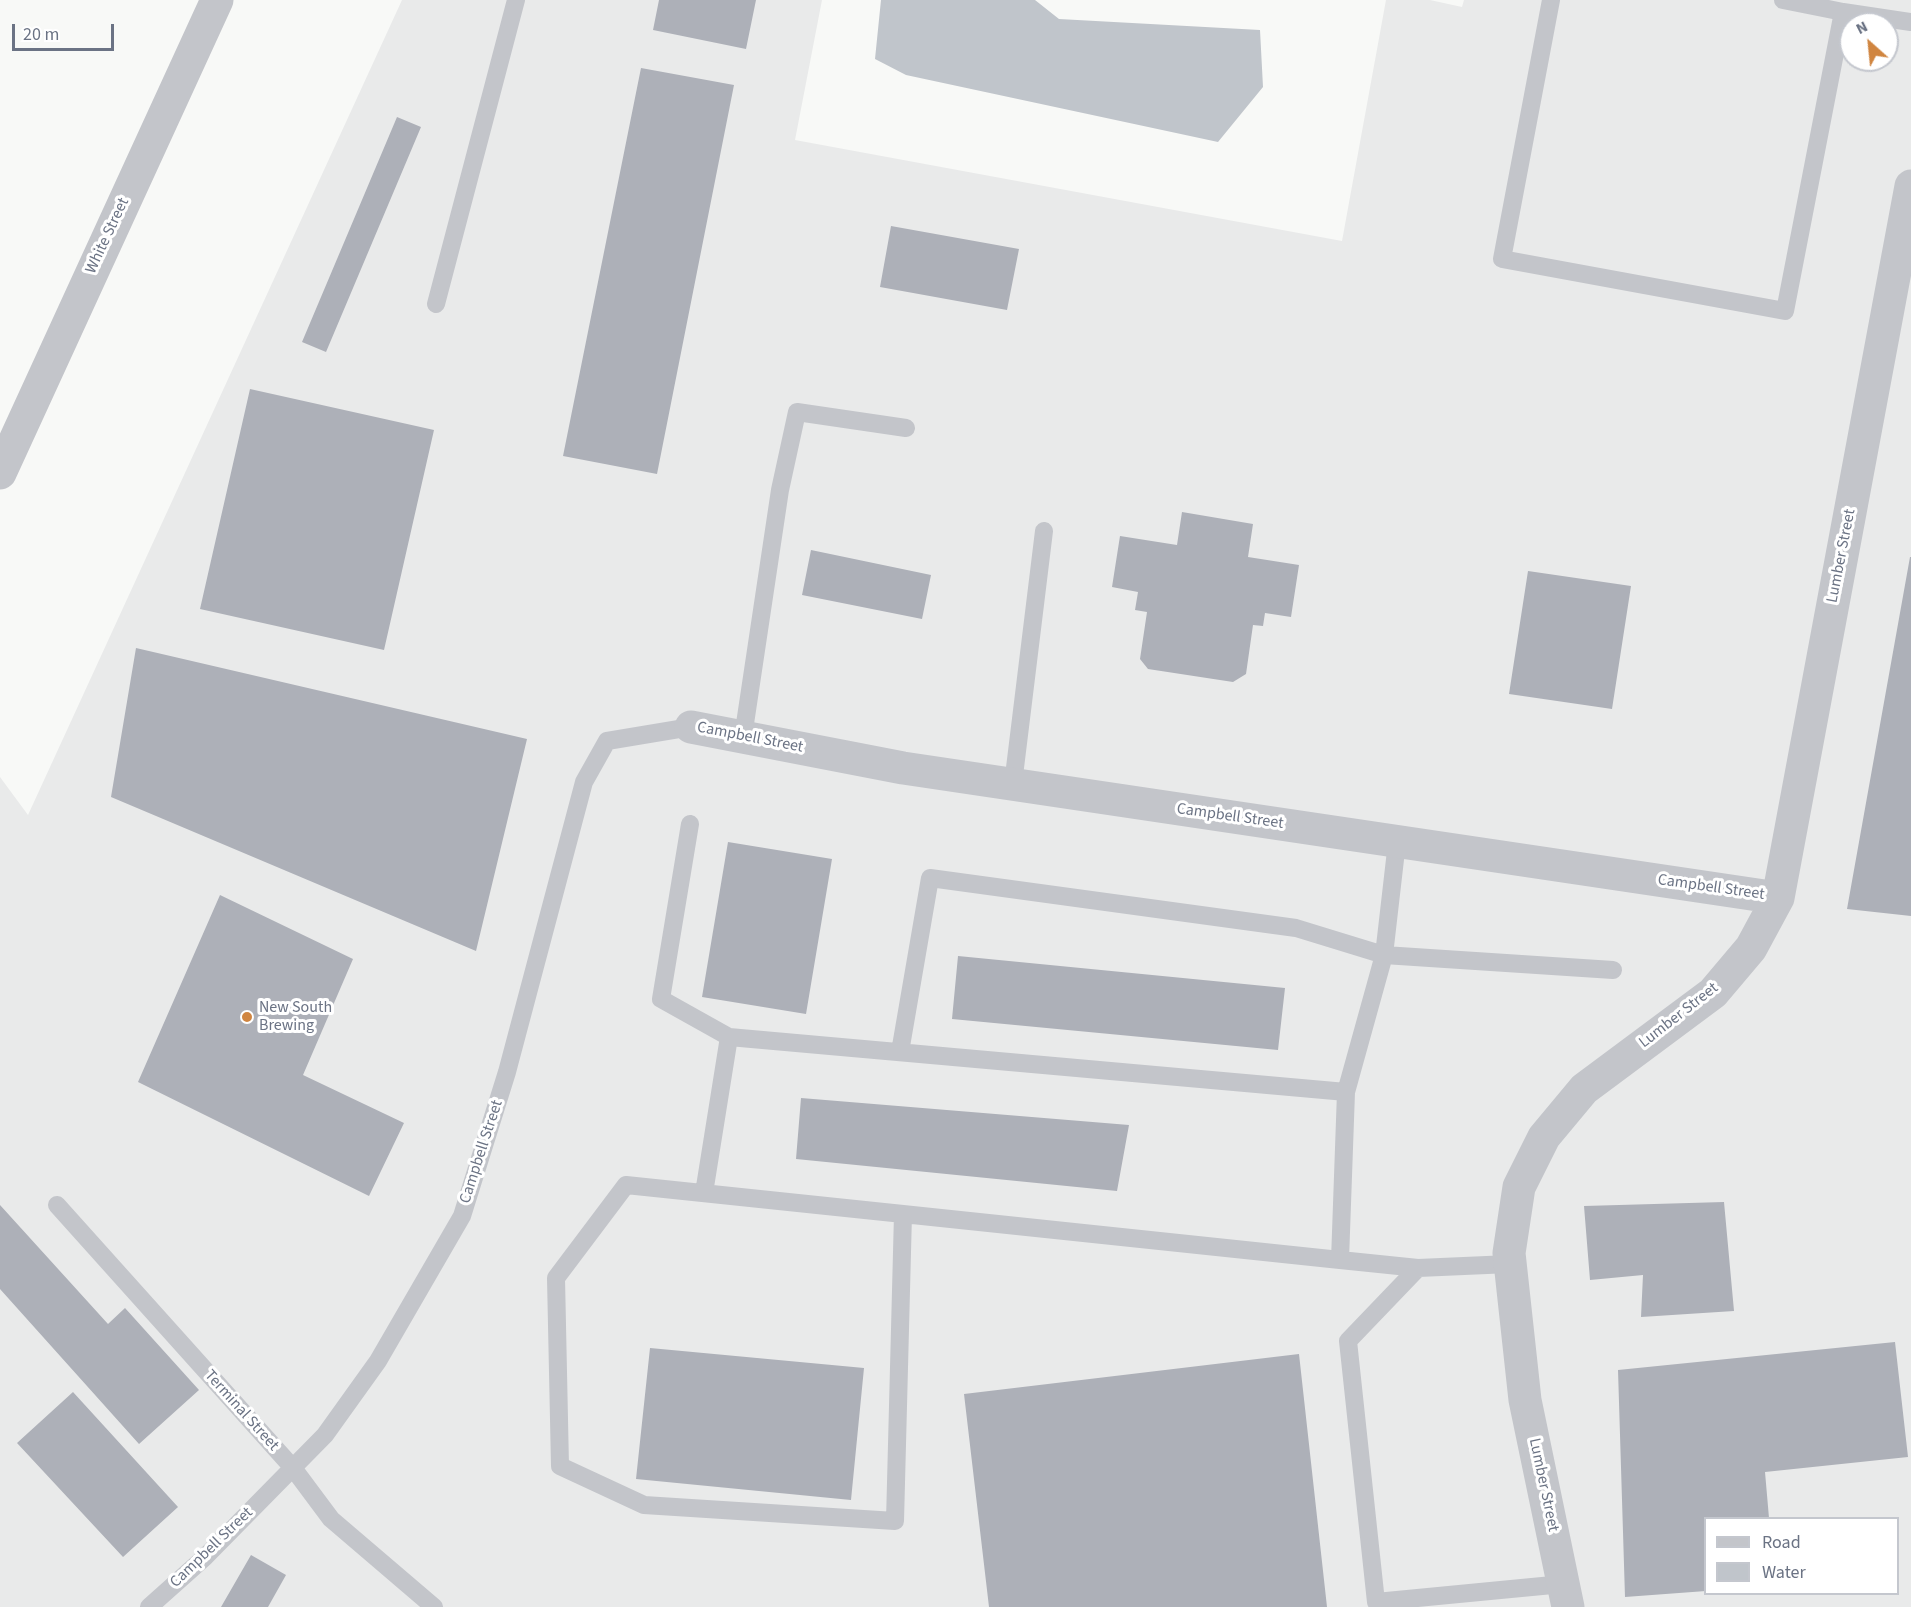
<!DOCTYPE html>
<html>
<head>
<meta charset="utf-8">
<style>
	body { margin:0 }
	#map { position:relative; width:1911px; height:1607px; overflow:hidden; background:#f8f9f7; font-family:"Source Sans 3",sans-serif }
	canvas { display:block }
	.legend { position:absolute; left:1704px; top:1517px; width:195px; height:78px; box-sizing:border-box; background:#fff; border:2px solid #c4c7ce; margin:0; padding:8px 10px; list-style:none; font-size:18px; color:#6b7384 }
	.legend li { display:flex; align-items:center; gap:12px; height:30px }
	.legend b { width:30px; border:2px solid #c4c7ce }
	.north { position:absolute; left:1839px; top:12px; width:60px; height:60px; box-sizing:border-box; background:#fff; border:2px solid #c4c7ce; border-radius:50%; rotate:333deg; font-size:16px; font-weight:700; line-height:24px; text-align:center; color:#6b7384 }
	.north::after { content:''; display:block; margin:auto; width:21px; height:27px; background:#d08540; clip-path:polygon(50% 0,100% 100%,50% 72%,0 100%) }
	.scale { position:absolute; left:12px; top:24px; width:102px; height:27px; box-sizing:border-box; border:3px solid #6b7384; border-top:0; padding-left:8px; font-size:18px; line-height:21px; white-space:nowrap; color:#6b7384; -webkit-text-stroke:4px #fff; paint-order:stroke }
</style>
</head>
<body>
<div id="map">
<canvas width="1911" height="1607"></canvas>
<ul class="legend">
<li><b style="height:8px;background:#c3c5ca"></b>Road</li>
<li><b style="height:16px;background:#c0c5cb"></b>Water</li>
</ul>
<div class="north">N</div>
<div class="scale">20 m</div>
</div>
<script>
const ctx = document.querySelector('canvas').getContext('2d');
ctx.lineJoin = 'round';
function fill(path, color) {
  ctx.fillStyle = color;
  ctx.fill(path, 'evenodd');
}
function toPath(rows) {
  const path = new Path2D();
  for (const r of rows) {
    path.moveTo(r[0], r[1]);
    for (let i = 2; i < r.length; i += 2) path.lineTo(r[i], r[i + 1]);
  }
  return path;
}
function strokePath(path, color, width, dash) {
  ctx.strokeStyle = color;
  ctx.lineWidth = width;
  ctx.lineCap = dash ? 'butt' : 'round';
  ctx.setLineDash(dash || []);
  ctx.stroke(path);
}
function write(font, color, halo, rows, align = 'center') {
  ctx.font = font + ' "Source Sans 3",sans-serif';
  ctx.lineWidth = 6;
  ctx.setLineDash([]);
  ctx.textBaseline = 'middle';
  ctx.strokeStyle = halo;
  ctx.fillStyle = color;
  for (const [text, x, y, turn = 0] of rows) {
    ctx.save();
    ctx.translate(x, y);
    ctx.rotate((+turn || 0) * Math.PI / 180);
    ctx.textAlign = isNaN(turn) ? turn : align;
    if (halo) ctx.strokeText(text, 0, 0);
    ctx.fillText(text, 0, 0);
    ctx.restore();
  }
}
fill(toPath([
	[402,0,822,0,795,140,1342,241,1386,0,1430,0,1462,7,1464,0,1911,0,1911,1607,0,1607,0,777,28,815],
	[1851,24,1887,24,1887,60,1851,60],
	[1706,1518,1898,1518,1898,1594,1706,1594]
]), '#e9eaea');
fill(toPath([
	[881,0,1035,0,1059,19,1260,30,1263,87,1218,142,906,75,875,59]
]), '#c0c5cb');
fill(toPath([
	[659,0,756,0,746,49,653,30],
	[641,68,734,85,657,474,563,456],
	[397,117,421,127,326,352,302,342],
	[891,226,1019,249,1007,310,880,287],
	[250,389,434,430,384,650,200,609],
	[1182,512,1253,524,1248,557,1299,565,1291,617,1265,613,1263,626,1253,625,1246,674,1233,682,1148,669,1140,659,1147,612,1135,610,1138,592,1112,587,1120,536,1177,545],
	[811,550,931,575,922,619,802,595],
	[1910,557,1911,557,1911,916,1847,909],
	[1528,571,1631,586,1612,709,1509,694],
	[136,648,527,739,476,951,111,797],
	[728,842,832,859,806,1014,702,997],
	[220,895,353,959,303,1075,404,1123,369,1196,138,1082],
	[958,956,1285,988,1278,1050,952,1019],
	[801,1098,1129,1125,1117,1191,796,1159],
	[1724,1202,1734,1311,1641,1317,1643,1275,1590,1280,1584,1206],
	[0,1205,108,1324,125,1308,199,1390,139,1444,0,1289],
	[1895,1342,1908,1457,1765,1472,1769,1518,1706,1518,1706,1591,1625,1597,1618,1370],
	[650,1348,864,1368,851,1500,636,1479],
	[1299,1354,1327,1607,989,1607,964,1394],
	[73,1392,178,1507,123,1557,17,1443],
	[251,1555,286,1575,268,1607,221,1607]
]), '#adb0b8');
strokePath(toPath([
	[1551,0,1502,259,1785,311,1843,12],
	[1783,0,1843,12,1911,22],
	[436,304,516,0],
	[743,737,780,490,797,412,906,428],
	[1013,784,1044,531],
	[690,824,661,999,729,1037],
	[900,1052,930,878,1296,928,1384,955,1397,842],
	[1346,1092,1384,955,1613,970],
	[704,1193,729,1037,1346,1092,1340,1260],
	[57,1205,293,1468,331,1519,434,1607],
	[903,1214,895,1521,644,1505,560,1466,556,1278,626,1185,903,1214,1340,1260,1418,1268],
	[1510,1264,1418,1268,1348,1341,1376,1602,1563,1584],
	[149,1607,205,1557,325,1435,378,1361,462,1216,507,1072,584,782,607,741,691,727]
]), '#c3c5ca', 18);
strokePath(toPath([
	[0,473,217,0],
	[691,727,903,768,1778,898],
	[1568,1607,1525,1400,1509,1253,1519,1187,1544,1137,1584,1089,1713,993,1751,948,1778,898,1911,186]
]), '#c3c5ca', 33);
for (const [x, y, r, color] of [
	[247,1017,6,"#d08540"]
]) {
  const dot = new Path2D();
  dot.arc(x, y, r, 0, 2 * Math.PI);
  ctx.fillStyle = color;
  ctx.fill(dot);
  strokePath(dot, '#fff', 2);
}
write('16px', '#6b7384', '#fff', [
	["White Street",108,236,-65],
	["Lumber Street",1842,556,-79],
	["Campbell Street",750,738,11],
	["Campbell Street",1230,817,8],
	["Campbell Street",1711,888,8],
	["Lumber Street",1679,1016,-38],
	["Campbell Street",482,1152,-72],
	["Terminal Street",241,1411,48],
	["Lumber Street",1543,1485,78],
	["Campbell Street",212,1548,-44]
]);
write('16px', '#6b7384', '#fff', [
	["New South",259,1008],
	["Brewing",259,1026]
], 'left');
</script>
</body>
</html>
